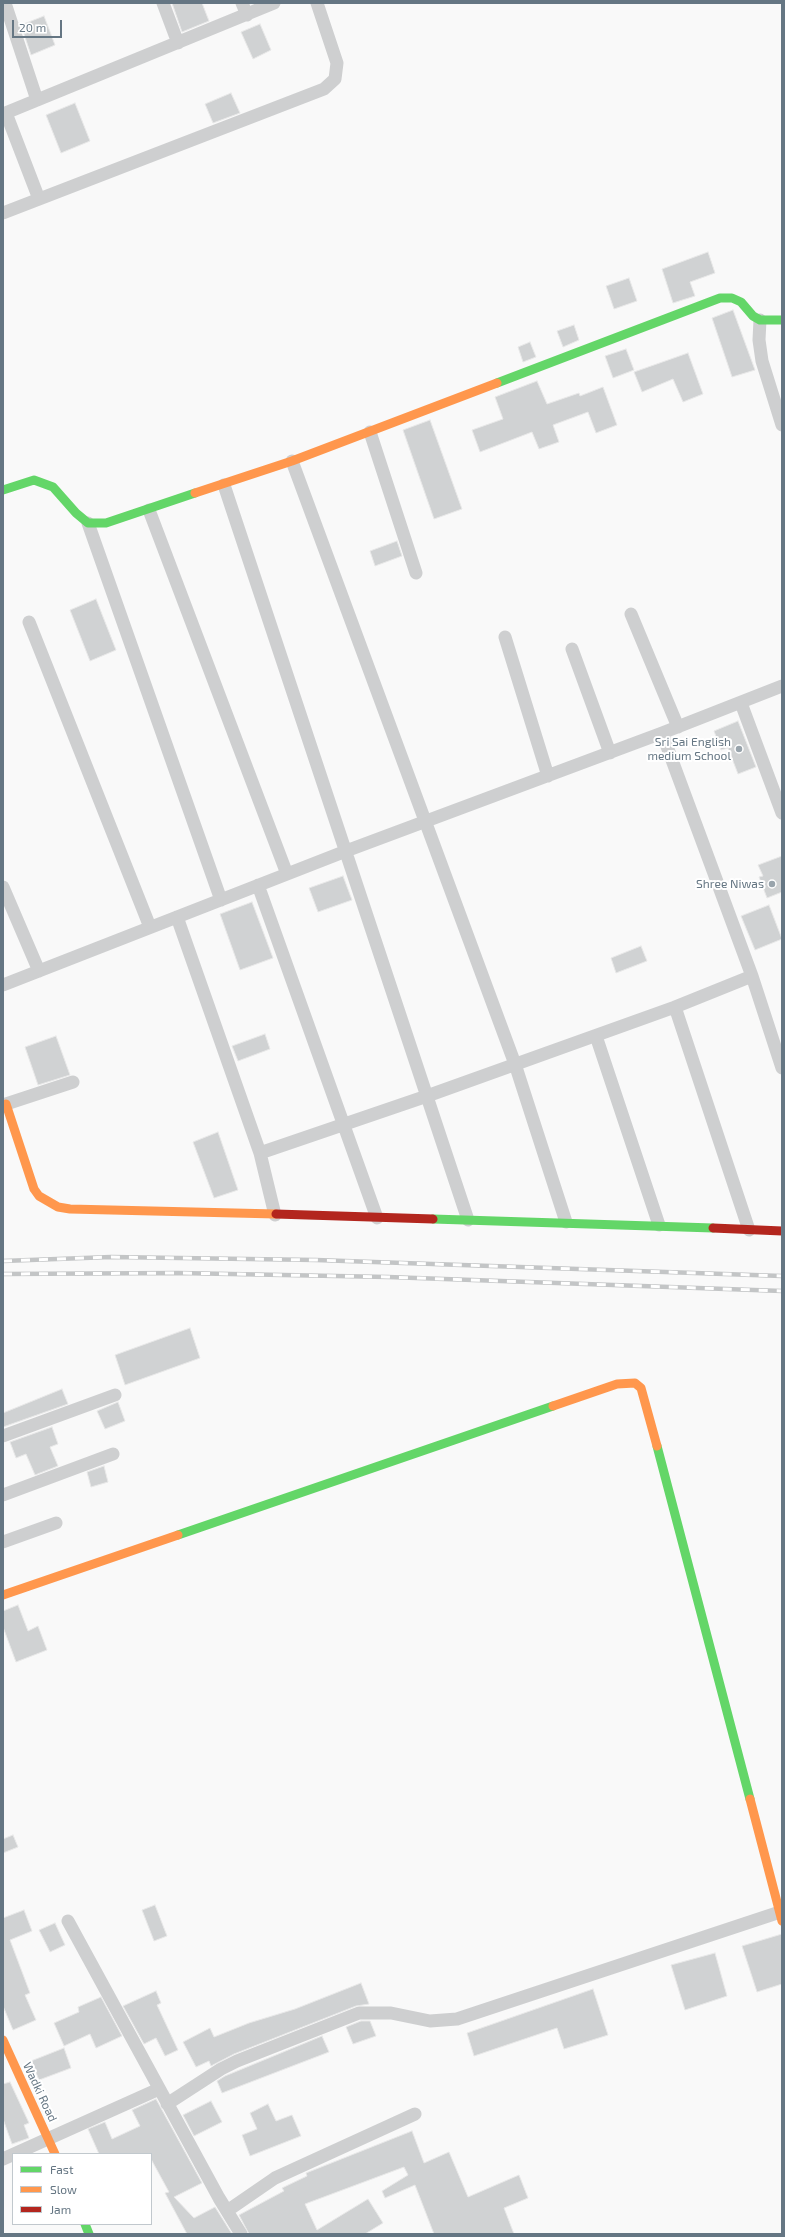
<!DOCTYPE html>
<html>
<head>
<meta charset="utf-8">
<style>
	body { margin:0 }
	#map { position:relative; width:785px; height:2237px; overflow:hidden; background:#f9f9f9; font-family:"Exo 2",sans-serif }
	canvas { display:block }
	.frame { position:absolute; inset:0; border:4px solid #657683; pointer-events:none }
	.legend { position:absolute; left:12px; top:2153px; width:140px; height:72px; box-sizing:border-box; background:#fff; border:1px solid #c1c8cd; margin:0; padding:5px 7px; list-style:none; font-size:12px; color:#657683 }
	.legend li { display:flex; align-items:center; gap:8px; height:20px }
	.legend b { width:20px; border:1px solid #c1c8cd }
	.scale { position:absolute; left:12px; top:20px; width:50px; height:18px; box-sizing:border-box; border:2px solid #657683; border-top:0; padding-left:5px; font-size:12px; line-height:14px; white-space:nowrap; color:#657683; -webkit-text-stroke:3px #fff; paint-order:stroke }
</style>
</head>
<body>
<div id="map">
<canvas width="785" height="2237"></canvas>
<div class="frame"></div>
<ul class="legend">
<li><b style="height:5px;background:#63d668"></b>Fast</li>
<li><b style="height:5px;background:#ff974d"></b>Slow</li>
<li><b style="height:5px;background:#b3261e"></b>Jam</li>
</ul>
<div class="scale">20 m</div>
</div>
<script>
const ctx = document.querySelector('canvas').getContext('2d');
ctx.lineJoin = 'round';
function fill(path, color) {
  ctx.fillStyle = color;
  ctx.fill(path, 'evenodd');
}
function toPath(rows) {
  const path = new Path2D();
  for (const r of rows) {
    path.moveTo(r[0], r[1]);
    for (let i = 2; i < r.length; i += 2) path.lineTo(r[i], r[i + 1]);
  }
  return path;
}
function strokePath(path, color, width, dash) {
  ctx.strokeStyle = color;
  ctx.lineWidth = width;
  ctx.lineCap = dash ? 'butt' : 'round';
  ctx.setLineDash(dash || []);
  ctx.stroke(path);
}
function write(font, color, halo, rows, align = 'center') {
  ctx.font = font + ' "Exo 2",sans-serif';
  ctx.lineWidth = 4;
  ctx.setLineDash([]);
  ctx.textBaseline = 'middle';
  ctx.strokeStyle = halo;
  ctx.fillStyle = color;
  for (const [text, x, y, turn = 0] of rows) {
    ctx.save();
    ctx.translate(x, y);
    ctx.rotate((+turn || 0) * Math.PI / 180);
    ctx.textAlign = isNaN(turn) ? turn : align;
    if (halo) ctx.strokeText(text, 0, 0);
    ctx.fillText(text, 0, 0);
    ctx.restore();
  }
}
const building = toPath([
	[172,3,202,3,209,21,182,32,172,3],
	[44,16,55,45,31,55,21,25,44,16],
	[260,24,271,50,253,59,241,32,260,24],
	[231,93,240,113,213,123,205,104,231,93],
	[75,103,90,141,61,153,46,115,75,103],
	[708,252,715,273,690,282,695,296,673,303,662,269,708,252],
	[629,278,637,301,614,309,606,286,629,278],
	[733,310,755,370,732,377,712,318,733,310],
	[574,325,579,340,563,347,557,331,574,325],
	[530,342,536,357,523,362,518,347,530,342],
	[626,349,634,370,613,378,605,356,626,349],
	[688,353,703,394,683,402,673,379,642,392,634,372,688,353],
	[537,381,547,404,579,393,580,396,603,387,617,425,596,433,588,412,553,425,559,442,539,449,532,432,480,452,472,430,503,419,495,397,537,381],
	[430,420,462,509,434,519,403,430,430,420],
	[397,541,402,556,375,566,370,551,397,541],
	[96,599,116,650,90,661,70,610,96,599],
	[738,721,756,767,738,774,728,748,721,750,714,731,738,721],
	[782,856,782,892,767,898,759,877,763,876,758,865,782,856],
	[343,876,352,900,318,912,309,888,343,876],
	[252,902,273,958,240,970,220,914,252,902],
	[769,905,782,939,755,950,741,916,769,905],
	[641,946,647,961,616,973,611,958,641,946],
	[265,1034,270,1049,238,1061,232,1046,265,1034],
	[56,1036,70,1075,38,1085,25,1047,56,1036],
	[218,1132,238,1190,214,1198,193,1142,218,1132],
	[190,1328,200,1358,125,1385,115,1355,190,1328],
	[62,1389,68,1404,3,1427,3,1413,62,1389],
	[118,1402,125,1421,105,1429,97,1411,118,1402],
	[52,1427,58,1444,50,1447,58,1466,35,1475,26,1454,16,1458,10,1442,52,1427],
	[104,1466,108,1482,91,1487,87,1472,104,1466],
	[18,1605,28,1631,38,1626,47,1650,16,1662,3,1627,3,1611,18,1605],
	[13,1835,18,1847,3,1853,3,1839,13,1835],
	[155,1905,167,1936,154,1941,142,1910,155,1905],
	[24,1910,32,1931,10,1940,30,1993,25,1995,36,2020,13,2030,3,2006,3,1918,24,1910],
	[55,1923,65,1945,50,1952,39,1930,55,1923],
	[782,1934,782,1984,757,1992,742,1946,782,1934],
	[715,1953,727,1996,685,2010,671,1965,715,1953],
	[361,1983,369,2004,356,2006,234,2054,211,2066,209,2061,196,2067,183,2042,210,2028,214,2037,249,2023,295,2009,361,1983],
	[593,1989,608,2035,564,2049,557,2028,474,2056,467,2033,593,1989],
	[156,1991,161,2003,157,2005,178,2050,165,2056,156,2038,144,2044,123,2006,156,1991],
	[101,1997,122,2036,96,2048,90,2034,64,2046,54,2023,79,2012,78,2007,101,1997],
	[361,2021,370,2021,376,2036,353,2044,346,2027,361,2021],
	[322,2036,329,2052,222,2093,217,2081,225,2076,322,2036],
	[64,2048,71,2068,39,2080,31,2061,64,2048],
	[10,2082,29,2123,24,2125,29,2138,12,2144,3,2119,3,2084,10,2082],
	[156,2099,202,2183,174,2197,194,2218,215,2207,232,2234,187,2234,165,2193,169,2192,151,2159,151,2154,99,2154,88,2129,105,2122,112,2139,140,2126,132,2110,156,2099],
	[211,2101,222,2122,194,2136,183,2115,211,2101],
	[268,2104,276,2121,292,2115,301,2136,250,2156,242,2135,257,2129,250,2113,268,2104],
	[412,2131,424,2163,449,2152,468,2197,519,2175,528,2198,504,2208,514,2234,434,2234,415,2185,385,2198,382,2191,408,2175,404,2167,305,2204,317,2230,368,2199,383,2223,365,2234,249,2234,239,2215,284,2191,282,2188,307,2176,306,2173,412,2131]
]);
fill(building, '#d0d2d3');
strokePath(building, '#e8e8e8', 1);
strokePath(toPath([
	[5,3,37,100],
	[163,3,178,43],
	[242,3,247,15],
	[6,113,39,199],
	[3,114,274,3],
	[3,213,324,89,335,79,337,63,317,3],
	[760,320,759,340,762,361,782,425],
	[370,432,416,573],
	[292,461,515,1064,566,1222],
	[224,485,468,1220],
	[149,510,287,874],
	[88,523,221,900],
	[631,614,678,727],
	[29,622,150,927],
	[505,637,548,776],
	[572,649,610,753],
	[741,703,782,813],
	[662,733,752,976,782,1068],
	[258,885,377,1218],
	[3,887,39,971],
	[177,917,260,1153,275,1215],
	[3,985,346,851,662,733,782,686],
	[675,1007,749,1230],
	[596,1036,659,1225],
	[3,1105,73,1082],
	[260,1153,427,1096,675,1007,752,976],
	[3,1436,115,1395],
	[3,1495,113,1454],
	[3,1542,56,1523],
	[68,1921,219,2198,241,2234],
	[167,2104,221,2069,237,2061,359,2013,391,2013,430,2021,457,2019,780,1912],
	[3,2159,159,2089],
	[227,2211,275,2178,415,2114]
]), '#cecfd0', 13);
strokePath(toPath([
	[497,383,720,298,732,298,741,302,753,316,760,320,782,320],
	[3,490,34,480,53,487,76,513,88,523,106,523,195,493],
	[433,1219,713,1228],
	[657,1446,750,1799],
	[178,1535,553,1406],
	[85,2224,89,2234]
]), '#63d668', 9);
strokePath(toPath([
	[195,493,292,461,497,383],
	[6,1104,34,1189,39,1196,58,1207,70,1209,276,1214],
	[553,1406,617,1384,635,1383,641,1388,657,1446],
	[3,1595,178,1535],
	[750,1799,782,1921],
	[3,2040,55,2154]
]), '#ff974d', 9);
strokePath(toPath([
	[276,1214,433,1219],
	[713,1228,782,1231]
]), '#b3261e', 9);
const rail = toPath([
	[3,1261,111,1257,316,1260,782,1276],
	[3,1274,178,1273,388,1277,782,1291]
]);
strokePath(rail, '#c3c5c6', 4.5);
strokePath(rail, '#fff', 3, [9]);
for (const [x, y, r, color] of [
	[739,749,4,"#99a4ac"],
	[772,884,4,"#99a4ac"]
]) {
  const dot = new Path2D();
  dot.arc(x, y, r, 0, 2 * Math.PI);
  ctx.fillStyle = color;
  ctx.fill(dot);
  strokePath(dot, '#fff', 1.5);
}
write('12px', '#657683', '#fff', [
	["Sri Sai English",731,742],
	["medium School",731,756],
	["Shree Niwas",764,884]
], 'right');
write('12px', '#657683', '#fff', [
	["Wadki Road",40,2092,65]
]);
</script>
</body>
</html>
